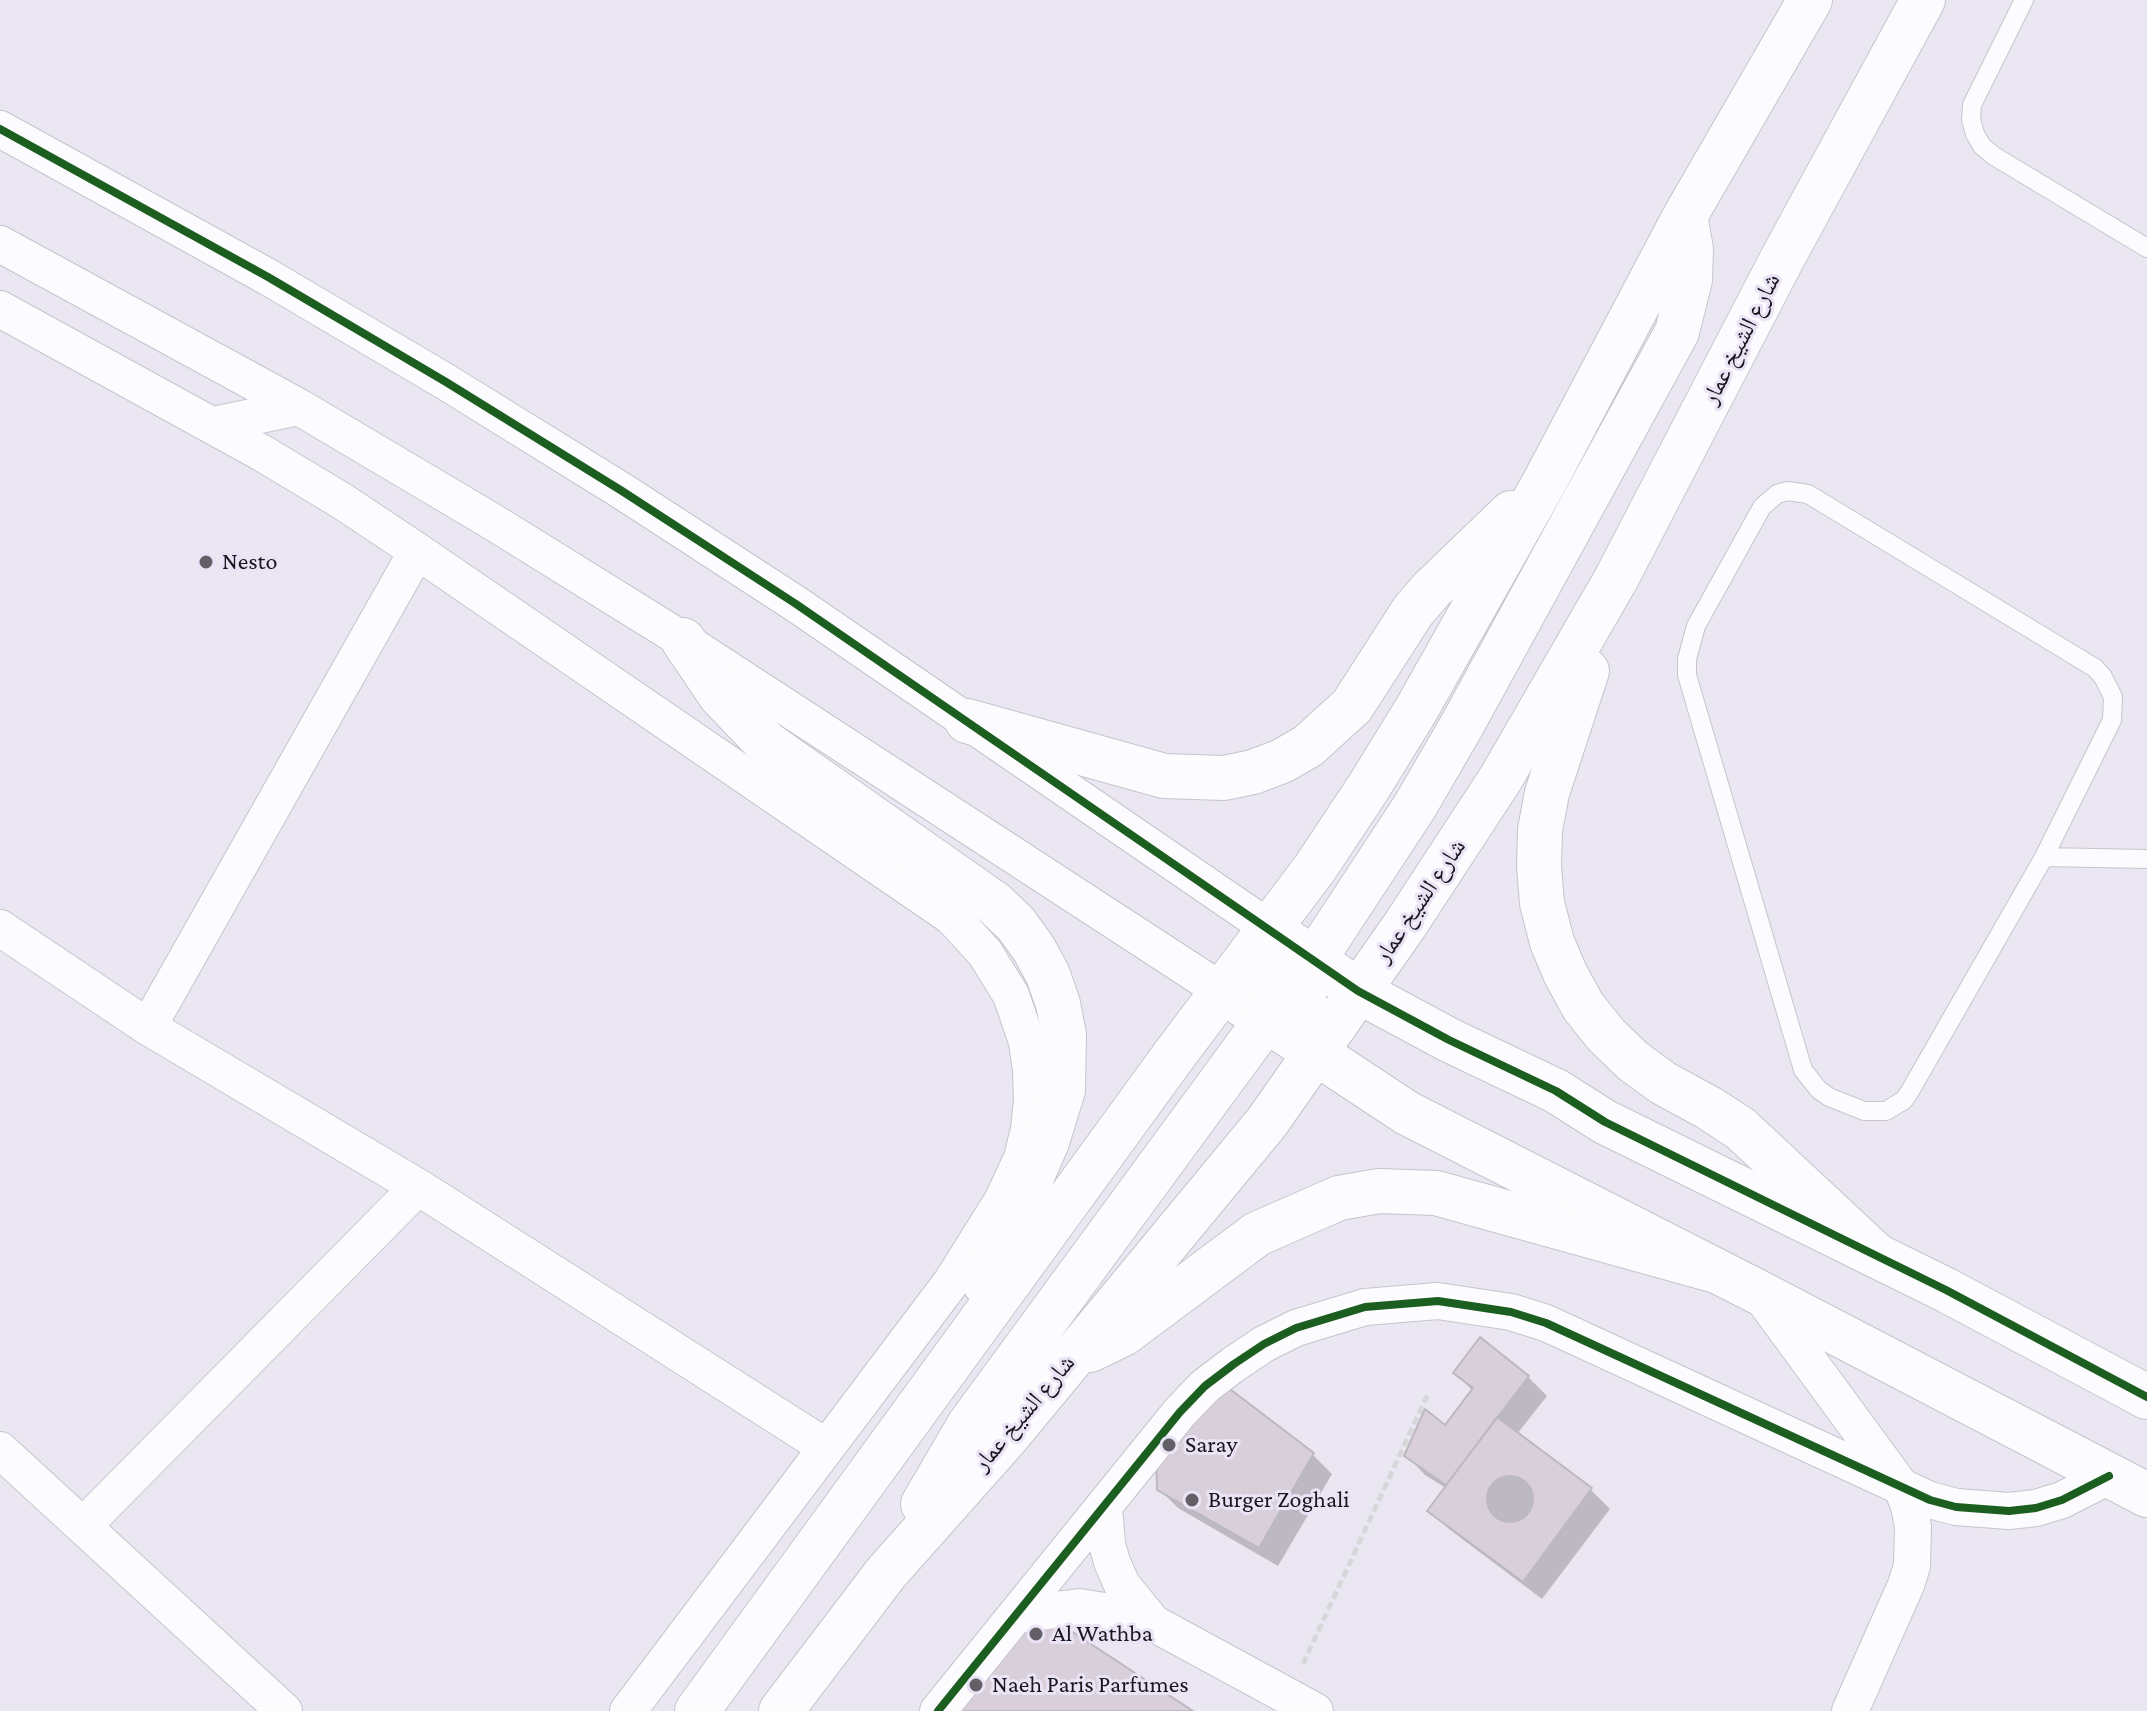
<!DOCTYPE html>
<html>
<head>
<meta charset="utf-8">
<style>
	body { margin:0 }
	canvas { display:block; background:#ebe7f2 }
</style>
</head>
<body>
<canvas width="2147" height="1711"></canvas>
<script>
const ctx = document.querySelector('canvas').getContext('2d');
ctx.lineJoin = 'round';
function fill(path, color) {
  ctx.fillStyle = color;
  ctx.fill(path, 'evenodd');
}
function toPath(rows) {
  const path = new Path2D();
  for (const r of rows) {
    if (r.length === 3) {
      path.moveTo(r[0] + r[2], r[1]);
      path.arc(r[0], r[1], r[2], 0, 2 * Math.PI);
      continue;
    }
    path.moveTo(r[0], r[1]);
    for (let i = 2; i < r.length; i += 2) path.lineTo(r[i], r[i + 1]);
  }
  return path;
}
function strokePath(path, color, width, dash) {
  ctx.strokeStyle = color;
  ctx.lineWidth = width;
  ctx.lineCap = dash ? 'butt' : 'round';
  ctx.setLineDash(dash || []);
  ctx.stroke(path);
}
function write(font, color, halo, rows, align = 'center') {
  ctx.font = font + ' "Crimson Pro","Noto Naskh Arabic",serif';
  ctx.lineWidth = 6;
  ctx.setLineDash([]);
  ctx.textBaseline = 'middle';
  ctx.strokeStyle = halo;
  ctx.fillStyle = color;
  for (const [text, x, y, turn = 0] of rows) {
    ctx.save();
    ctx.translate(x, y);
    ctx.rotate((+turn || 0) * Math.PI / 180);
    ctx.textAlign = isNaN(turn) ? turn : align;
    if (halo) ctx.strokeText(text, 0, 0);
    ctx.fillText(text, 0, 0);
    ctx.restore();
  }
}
fill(toPath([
	[1455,1373,1528,1377,1547,1396,1517,1434,1591,1490,1610,1509,1542,1599,1449,1529,1430,1510,1446,1488,1425,1475,1406,1455,1445,1428,1473,1391],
	[1313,1455,1332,1474,1278,1566,1178,1508,1159,1489]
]), '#0003');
const building = toPath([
	[1480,1337,1529,1376,1446,1485,1404,1456,1425,1409,1445,1425,1473,1388,1453,1373,1480,1337],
	[1222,1383,1314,1453,1259,1548,1157,1490,1156,1453,1222,1383],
	[1497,1417,1592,1488,1523,1582,1427,1511,1497,1417],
	[1510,1499,23],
	[1053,1619,1193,1711,942,1711,1009,1632,1053,1619]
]);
fill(building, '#d9cfda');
strokePath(building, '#bcb8bf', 2);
const lane = toPath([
	[2024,0,1972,105,1971,120,1975,134,1982,146,1994,156,2147,248],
	[1788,491,1808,494,2095,668,2103,677,2113,697,2112,720,2044,857,1910,1091,1904,1100,1886,1111,1864,1111,1829,1097,1819,1090,1803,1070,1687,675,1687,659,1696,626,1762,507,1777,494,1788,491],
	[2044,857,2147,859]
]);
const street = toPath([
	[0,129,268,277,446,382,622,491,796,604,1269,928],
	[0,244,299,407,493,522,683,640,1222,991],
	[0,309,262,453,342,501,417,551,952,917,985,953,1011,995,1027,1042,1031,1071,1032,1100,1029,1129,1022,1158,1002,1201,952,1281,628,1711],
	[213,425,299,407],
	[0,928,148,1027,418,1187,826,1447],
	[148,1027,417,551],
	[1759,1293,1902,1488,1909,1506,1913,1526,1912,1566,1906,1585,1850,1711],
	[0,1450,284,1711],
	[1104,1507,1107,1544,1112,1562,1122,1585,1153,1623],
	[84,1525,418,1187],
	[1017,1615,1079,1607,1129,1615,1153,1623,1315,1711],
	[938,1711,1180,1412,1205,1386,1234,1364,1264,1344,1296,1328,1365,1307,1438,1301,1511,1312,1546,1323,1930,1500,1956,1507,2009,1511,2036,1508,2062,1500,2109,1476]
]);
const secondary = toPath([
	[1269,928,1358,991,1449,1040,1556,1091,1605,1122,1946,1290,2147,1397],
	[1222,991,1407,1113,1758,1292,2147,1495]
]);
const primary = toPath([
	[683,640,720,695,766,743,994,903,1016,924,1034,949,1048,975,1058,1004,1064,1034,1063,1090,1047,1142,985,1284],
	[1587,671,1547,793,1540,830,1539,866,1542,903,1552,942,1565,973,1583,1006,1606,1035,1633,1061,1663,1083,1709,1108,1741,1129,1876,1255],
	[967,721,1164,776,1224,778,1253,772,1282,761,1308,746,1352,706,1413,611,1432,589,1511,513],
	[1316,1051,1305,1015,1304,996,1307,977,1314,960,1415,806,1462,725,1677,332,1690,280,1691,249,1685,216],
	[1090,1350,1123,1334,1257,1234,1339,1198,1379,1191,1436,1193,1713,1270],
	[923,1504,969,1425,1266,1020,1276,984,1273,941],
	[697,1711,1175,1054,1315,868,1368,788,1416,710,1545,481,1685,216,1810,0],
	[781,1711,886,1573,1006,1438,1267,1122,1405,925,1501,778,1616,579,1782,259,1923,0]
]);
strokePath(lane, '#c7c4cd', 20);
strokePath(street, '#c7c4cd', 38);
strokePath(secondary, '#c7c4cd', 46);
strokePath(primary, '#c7c4cd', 46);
strokePath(toPath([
	[1303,1664,1428,1394]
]), '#d7d7d9', 5, [8, 4]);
strokePath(lane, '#fcfbfd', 18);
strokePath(street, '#fcfbfd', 36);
strokePath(secondary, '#fcfbfd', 44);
strokePath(primary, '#fcfbfd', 44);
strokePath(toPath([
	[0,129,268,277,446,382,622,491,796,604,1358,991,1449,1040,1556,1091,1605,1122,1946,1290,2147,1397],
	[938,1711,1180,1412,1205,1386,1234,1364,1264,1344,1296,1328,1365,1307,1438,1301,1511,1312,1546,1323,1930,1500,1956,1507,2009,1511,2036,1508,2062,1500,2109,1476]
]), '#1b5e20', 8);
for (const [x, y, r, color] of [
	[206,562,8,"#625f67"],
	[1169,1445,8,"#625f67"],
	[1192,1500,8,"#625f67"],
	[1036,1634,8,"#625f67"],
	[976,1685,8,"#625f67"]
]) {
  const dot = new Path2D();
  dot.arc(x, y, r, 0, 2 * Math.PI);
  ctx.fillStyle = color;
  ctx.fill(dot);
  strokePath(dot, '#eae3f6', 3);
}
write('24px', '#18161c', '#eae3f6', [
	["شارع الشيخ عمار",1741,339,-63],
	["شارع الشيخ عمار",1420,901,-56],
	["شارع الشيخ عمار",1024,1413,-50]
]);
write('24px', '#18161c', '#eae3f6', [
	["Nesto",222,562],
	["Saray",1185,1445],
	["Burger Zoghali",1208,1500],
	["Al Wathba",1052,1634],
	["Naeh Paris Parfumes",992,1685]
], 'left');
</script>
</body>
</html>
